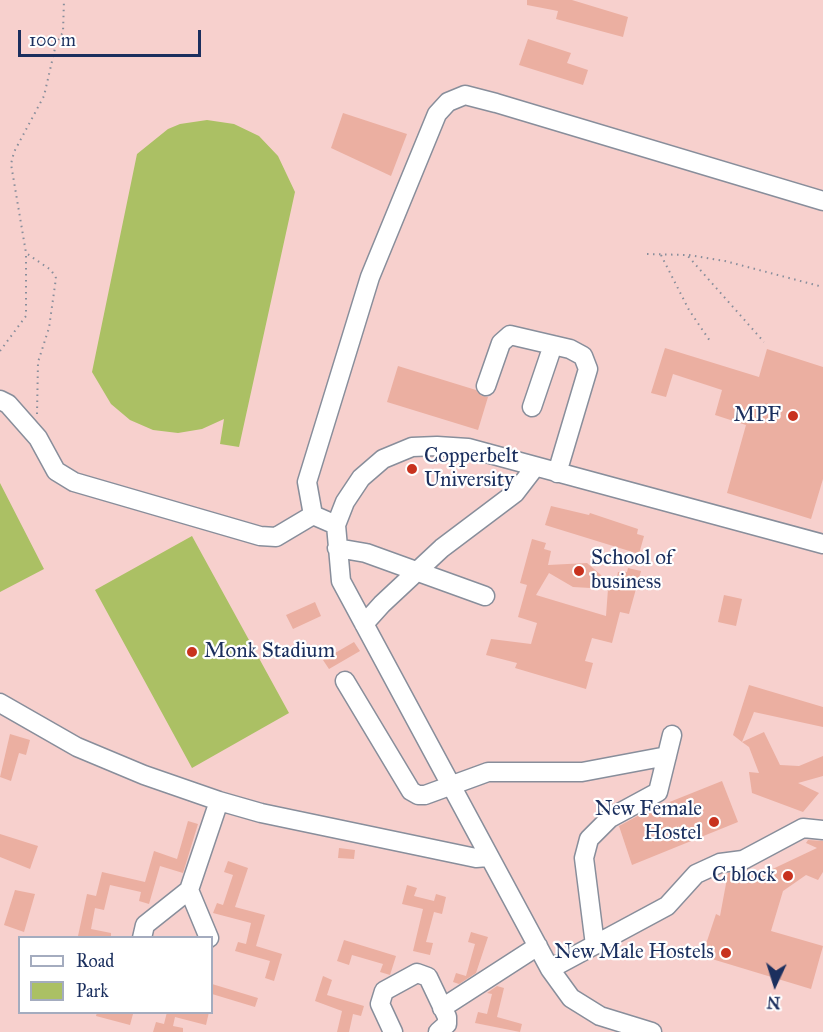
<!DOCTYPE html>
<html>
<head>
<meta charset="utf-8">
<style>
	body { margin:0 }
	#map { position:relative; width:823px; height:1032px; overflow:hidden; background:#f6ecd8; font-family:"IM FELL Great Primer",serif }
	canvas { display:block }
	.legend { position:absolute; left:18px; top:936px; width:195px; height:78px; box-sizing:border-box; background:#fff; border:2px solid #a4acbf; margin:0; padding:8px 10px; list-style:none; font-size:18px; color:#1b2f5e }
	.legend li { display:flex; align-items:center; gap:12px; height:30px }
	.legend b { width:30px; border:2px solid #a4acbf }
	.north { position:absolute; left:745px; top:954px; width:60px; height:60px; -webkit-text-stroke:4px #fff; paint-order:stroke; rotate:184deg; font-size:16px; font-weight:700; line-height:24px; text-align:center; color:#1b2f5e }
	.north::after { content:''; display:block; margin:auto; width:21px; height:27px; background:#1b2f5e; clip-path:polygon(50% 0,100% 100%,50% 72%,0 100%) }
	.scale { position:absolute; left:18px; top:30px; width:183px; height:27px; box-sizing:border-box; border:3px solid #1b2f5e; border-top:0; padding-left:8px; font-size:18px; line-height:21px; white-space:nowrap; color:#1b2f5e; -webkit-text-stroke:4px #fff; paint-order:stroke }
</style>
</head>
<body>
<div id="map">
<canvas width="823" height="1032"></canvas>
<ul class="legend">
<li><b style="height:8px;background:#fff"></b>Road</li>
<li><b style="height:16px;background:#abc064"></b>Park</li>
</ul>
<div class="north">N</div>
<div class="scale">100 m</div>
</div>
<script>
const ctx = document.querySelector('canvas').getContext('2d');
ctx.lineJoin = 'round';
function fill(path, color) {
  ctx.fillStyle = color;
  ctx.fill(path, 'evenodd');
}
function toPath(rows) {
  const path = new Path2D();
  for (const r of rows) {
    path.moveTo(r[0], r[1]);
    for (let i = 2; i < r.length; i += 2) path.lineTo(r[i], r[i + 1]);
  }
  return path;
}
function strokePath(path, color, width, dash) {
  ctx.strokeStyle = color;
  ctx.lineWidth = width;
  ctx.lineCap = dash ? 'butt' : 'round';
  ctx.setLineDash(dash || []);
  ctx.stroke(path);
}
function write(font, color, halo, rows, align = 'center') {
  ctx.font = font + ' "IM FELL Great Primer",serif';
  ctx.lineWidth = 4.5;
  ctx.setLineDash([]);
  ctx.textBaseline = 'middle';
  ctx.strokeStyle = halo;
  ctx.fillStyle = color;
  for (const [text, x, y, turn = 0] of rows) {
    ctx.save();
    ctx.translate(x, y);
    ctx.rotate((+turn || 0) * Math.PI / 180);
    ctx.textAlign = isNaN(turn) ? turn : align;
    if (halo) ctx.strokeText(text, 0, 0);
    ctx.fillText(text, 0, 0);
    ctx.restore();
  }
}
fill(toPath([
	[0,0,823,0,823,1032,0,1032],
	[20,938,212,938,212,1012,20,1012]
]), '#f7d0cd');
fill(toPath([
	[207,120,234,124,259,136,278,156,295,192,239,447,220,444,224,419,202,429,178,433,153,430,130,420,111,404,92,372,137,154,168,129,180,124],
	[0,483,44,569,0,592],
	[192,536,289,713,192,768,95,590]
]), '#abc064');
fill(toPath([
	[527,0,572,0,628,17,623,37,556,19,558,11,527,5],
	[528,39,571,53,567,63,588,70,583,85,519,65],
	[343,113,407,134,391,176,331,148],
	[665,348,759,377,767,349,823,367,823,479,811,519,727,493,746,425,715,415,722,390,673,374,666,397,651,393],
	[398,366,476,390,482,396,488,397,478,430,387,402],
	[551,506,589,515,590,513,638,529,637,534,644,536,639,554,545,525],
	[532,539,546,543,544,549,551,551,548,565,587,563,615,587,618,572,627,572,628,568,641,571,629,614,620,612,612,643,592,638,585,661,593,663,586,689,515,668,517,663,486,655,491,639,531,644,537,623,518,617,527,585,520,583],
	[549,573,573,587,608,589,606,616,536,595],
	[724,595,742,599,736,626,718,622],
	[315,602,321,616,293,629,286,615],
	[354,642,360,651,329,669,323,660],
	[749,685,823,707,823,727,754,712,742,742,733,735],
	[764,732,780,765,799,766,823,756,823,776,798,783,819,793,803,812,752,793,749,772,759,773,749,747,742,742],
	[10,734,30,740,26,755,19,753,11,781,0,777],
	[722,781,738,822,632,865,619,826,647,811],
	[188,821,198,824,183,873,160,866,149,904,139,901,141,892,110,885,104,910,95,908,91,929,111,933,111,938,78,936,87,894,96,896,102,872,145,882,154,851,177,859],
	[0,834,38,846,30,869,0,857],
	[808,840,823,841,823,872,818,880,806,875,783,891,771,931,823,946,811,989,702,956,716,914,720,916,728,873,748,870,762,874,817,848,806,843],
	[339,848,355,850,354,859,338,858],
	[228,861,248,868,235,907,265,915,256,946,282,954,274,981,265,978,270,961,235,951,238,942,246,944,251,923,213,913,217,903,223,905,233,875,224,872],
	[407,885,417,888,414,896,434,901,436,894,446,897,442,914,434,912,426,942,433,943,430,955,413,951,423,909,402,904],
	[15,890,35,894,24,932,4,925],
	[471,932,488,937,476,973,459,984,453,982,456,973,466,976,475,944,468,942],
	[344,940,396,956,390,975,380,972,383,964,352,955,349,965,337,961],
	[323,976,332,980,327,995,364,1006,361,1016,353,1014,349,1032,337,1032,342,1011,315,1001],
	[212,984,258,998,255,1007,212,994],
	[497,986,504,988,497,1017,522,1024,520,1032,475,1023,478,1012,487,1014,492,994,487,993],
	[97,1012,125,1012,133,1014,130,1025,96,1016],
	[167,1012,209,1012,206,1025,175,1017,173,1026,183,1028,183,1032,153,1032,156,1022,164,1024]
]), '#ebafa1');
const minor = toPath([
	[486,386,501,343,510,335,570,349,583,356,588,369,557,473],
	[0,400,8,404,38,438,56,471,74,482,260,536,276,537,313,515],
	[532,407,553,345],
	[336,525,313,515,307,482,370,277,437,114,448,102,465,95,496,103,823,201],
	[337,548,366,553,485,596],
	[364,624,382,604,442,548,515,493,535,467],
	[345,681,411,791,418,795,425,795,488,772,582,772,667,756],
	[0,703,77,747,144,775,219,801,261,813,476,858,488,857],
	[189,890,209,938],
	[142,938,145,925,189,890,219,801],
	[595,945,584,858,589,839,610,818,658,792,672,735],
	[550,969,667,906,696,874,720,863,743,860,803,828,823,830],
	[442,1008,538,946],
	[393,1032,380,1004,384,991,417,973,428,977,447,1017,447,1024,438,1032],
	[652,1032,600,1016,571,998,550,969,341,581,336,525,345,502,361,478,383,459,412,447,437,446,468,448,823,544]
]);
strokePath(minor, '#888e9b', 21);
strokePath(toPath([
	[647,254,687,255,764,342],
	[661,255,689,310,710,341],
	[689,255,725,261,823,287],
	[0,351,26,316,26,253],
	[37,414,38,362,49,328,56,278,51,270,26,253,11,164,14,152,44,96,56,44,63,32,64,0]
]), '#888e9b', 2, [1.5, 4.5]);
strokePath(minor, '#fff', 18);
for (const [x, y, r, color] of [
	[793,416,6,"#c8321e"],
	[412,469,6,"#c8321e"],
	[579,571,6,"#c8321e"],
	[192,652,6,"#c8321e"],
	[714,822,6,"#c8321e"],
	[788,876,6,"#c8321e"],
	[726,953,6,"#c8321e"]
]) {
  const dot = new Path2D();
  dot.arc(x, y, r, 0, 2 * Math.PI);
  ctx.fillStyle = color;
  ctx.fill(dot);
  strokePath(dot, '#fff', 2);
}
write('21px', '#1b2f5e', '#fff', [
	["MPF",781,416],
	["Copperbelt",424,457,"left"],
	["University",424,481,"left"],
	["School of",591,559,"left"],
	["business",591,583,"left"],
	["Monk Stadium",204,652,"left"],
	["New Female",702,810],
	["Hostel",702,834],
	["C block",776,876],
	["New Male Hostels",714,953]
], 'right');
</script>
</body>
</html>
